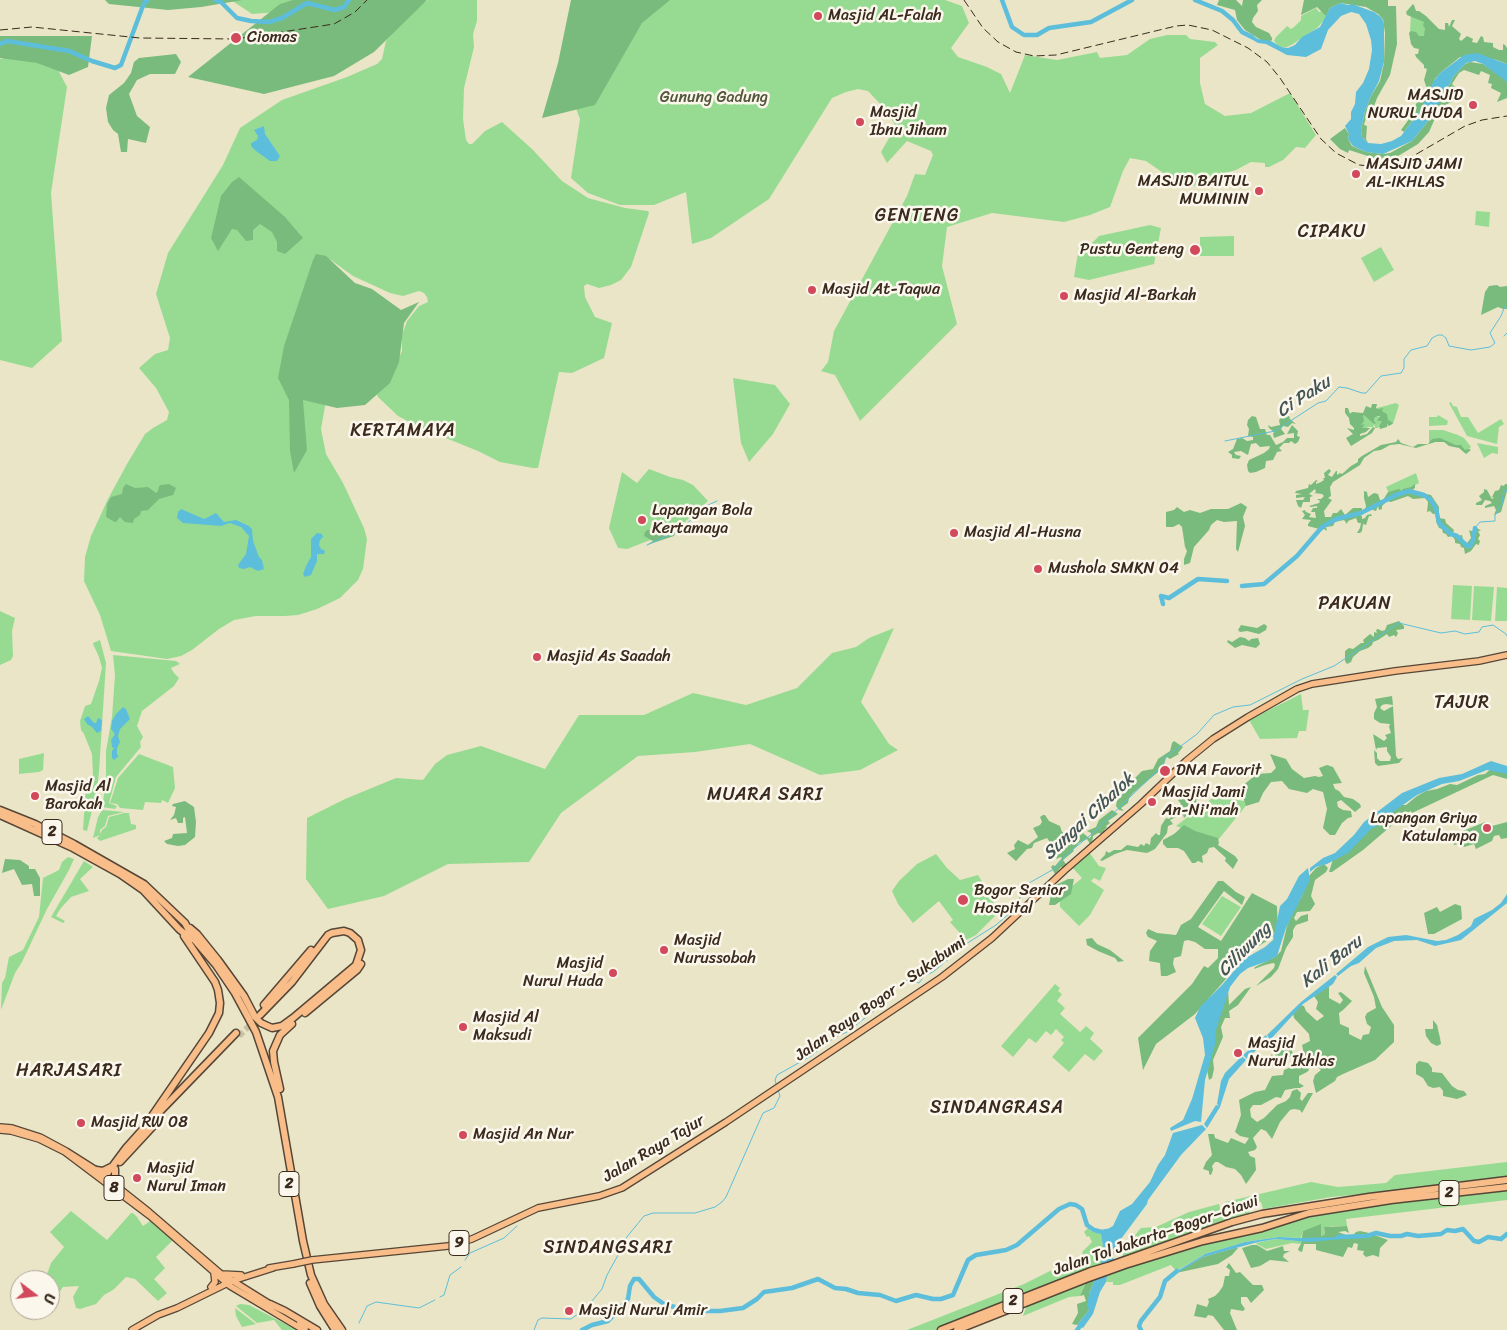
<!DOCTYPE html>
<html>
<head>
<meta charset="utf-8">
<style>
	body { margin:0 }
	#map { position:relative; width:1507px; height:1330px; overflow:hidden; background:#eae5c6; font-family:Sriracha,sans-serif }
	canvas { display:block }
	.north { position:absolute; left:10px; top:1270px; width:50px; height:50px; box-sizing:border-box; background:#fbf7ec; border:1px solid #aea59a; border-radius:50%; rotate:105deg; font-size:14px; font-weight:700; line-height:20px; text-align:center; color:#3b2a1e }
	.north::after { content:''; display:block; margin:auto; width:18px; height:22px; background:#d1495b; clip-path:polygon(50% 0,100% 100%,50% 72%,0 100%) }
</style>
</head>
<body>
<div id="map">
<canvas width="1507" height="1330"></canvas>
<div class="north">U</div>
</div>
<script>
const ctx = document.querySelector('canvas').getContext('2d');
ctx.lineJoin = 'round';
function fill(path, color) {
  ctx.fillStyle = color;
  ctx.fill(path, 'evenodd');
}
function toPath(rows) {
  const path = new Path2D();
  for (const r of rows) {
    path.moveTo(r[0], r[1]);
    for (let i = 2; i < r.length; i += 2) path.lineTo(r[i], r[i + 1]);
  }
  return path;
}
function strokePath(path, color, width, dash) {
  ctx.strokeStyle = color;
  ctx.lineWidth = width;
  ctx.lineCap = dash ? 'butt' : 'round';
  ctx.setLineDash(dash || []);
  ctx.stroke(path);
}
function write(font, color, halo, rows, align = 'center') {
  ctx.font = font + ' Sriracha,sans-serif';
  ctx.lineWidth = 5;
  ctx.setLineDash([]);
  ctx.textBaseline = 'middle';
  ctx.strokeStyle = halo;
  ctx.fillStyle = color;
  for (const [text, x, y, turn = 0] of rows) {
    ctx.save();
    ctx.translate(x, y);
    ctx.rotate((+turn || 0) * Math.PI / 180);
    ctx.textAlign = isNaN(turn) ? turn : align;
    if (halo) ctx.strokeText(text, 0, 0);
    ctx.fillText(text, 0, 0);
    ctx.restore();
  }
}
fill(toPath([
	[231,0,293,0,278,12,252,14],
	[428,0,477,0,477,21,473,34,474,47,464,88,463,119,466,140,469,144,472,144,485,131,502,122,532,149,562,181,588,198,625,208,648,211,649,213,631,267,621,280,611,285,599,288,587,284,584,286,585,297,595,317,612,323,604,358,572,373,559,372,538,468,533,468,500,462,478,451,421,428,398,416,378,397,376,392,396,364,402,351,402,335,407,321,419,306,428,302,427,297,424,293,419,291,403,296,390,293,353,276,331,260,326,258,327,395,321,429,326,454,343,483,364,528,367,539,363,569,358,580,340,598,317,609,298,615,285,616,256,616,234,620,219,629,192,650,181,656,167,659,111,651,100,615,84,581,85,557,91,536,108,499,127,464,145,434,153,428,167,420,169,412,156,388,139,368,155,354,168,350,170,338,156,294,168,253,223,165,240,128,282,100,347,77,377,64,382,59,386,41,407,14],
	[598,0,945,0,962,6,969,23,951,48,958,57,987,67,1001,74,1010,93,1025,55,1057,60,1097,52,1100,58,1127,55,1150,39,1167,35,1186,35,1190,39,1215,42,1218,45,1200,58,1200,83,1205,104,1225,116,1251,113,1290,93,1316,135,1305,148,1296,147,1283,160,1269,167,1265,167,1265,163,1251,162,1236,170,1218,175,1206,185,1189,186,1172,179,1146,161,1130,158,1123,171,1110,207,1090,215,1064,222,992,213,947,227,942,266,957,324,860,421,835,375,821,371,828,362,834,331,907,196,915,174,925,175,933,155,931,151,907,141,887,163,881,152,896,126,884,108,868,91,858,89,846,92,832,98,769,199,711,238,692,244,686,192,654,205,620,205,588,193,571,178,580,119,570,92],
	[1316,8,1319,12,1329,9,1325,19,1317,28,1293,44,1287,47,1279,47,1274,41,1276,37,1287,26,1291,29,1294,27,1301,20,1301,16],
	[1411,13,1431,25,1421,48,1410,32],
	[18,55,55,64,67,87,51,193,62,341,32,368,0,360,0,59],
	[1476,211,1490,212,1489,227,1475,225],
	[1150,225,1161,228,1154,264,1089,280,1074,277,1079,247,1088,247,1099,236],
	[1234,236,1234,256,1200,256,1200,237],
	[1381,247,1394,270,1374,282,1361,258],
	[733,378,775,385,790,404,773,434,749,462,741,443],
	[1451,402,1453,406,1457,407,1461,417,1468,417,1478,433,1501,419,1504,424,1499,427,1497,444,1467,436,1449,403],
	[1396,403,1399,405,1393,424,1381,428,1382,421,1378,428,1375,428,1374,424,1373,427,1368,427,1362,431,1349,417,1350,413,1352,413,1378,416,1382,421,1383,418,1377,408],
	[1438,415,1448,421,1447,425,1429,426,1429,417,1437,417],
	[1429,430,1443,430,1458,435,1464,438,1471,447,1465,453,1459,446,1441,440,1429,444],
	[1477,443,1498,447,1498,454,1492,453,1484,458],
	[649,469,670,477,683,480,693,485,708,501,676,530,627,549,618,548,609,528,622,472,637,483],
	[1416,473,1419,483,1402,492,1389,493,1386,487],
	[1453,585,1472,586,1470,620,1451,619],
	[1474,586,1494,587,1491,621,1472,620],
	[1497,587,1507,588,1507,621,1495,621],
	[0,611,15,618,12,631,13,656,11,660,0,665],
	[894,628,861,702,889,744,898,750,860,770,820,775,750,744,695,752,638,756,561,813,529,862,448,864,384,896,328,909,306,879,307,818,345,799,396,778,423,780,435,764,447,755,481,746,545,769,579,715,644,715,693,693,746,705,797,688,832,653,856,647,869,638],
	[100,640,106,663,99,772,97,790,87,831,83,830,86,786,93,775,92,754,84,734,81,730,80,721,85,706,91,704,99,681,102,668,99,657,93,644,93,643],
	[113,655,176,661,180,664,171,668,174,673,179,678,174,686,142,711,137,726,143,737,140,742,141,747,116,777,109,803,117,806,115,809,102,807,106,783,106,751,112,717,115,675],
	[1301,694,1303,710,1309,710,1306,731,1299,731,1297,738,1260,739,1249,720],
	[44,753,43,770,39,772,19,774,19,759],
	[139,754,173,767,175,788,168,803,162,800,161,803,145,802,143,810,120,808,117,804,110,803,118,778],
	[1219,793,1227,798,1249,802,1218,840,1215,841,1176,826],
	[102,810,124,812,108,816,105,826,100,830,100,834,102,830,106,827,109,817,124,813,129,813,131,824,136,825,136,829,100,841,97,838,100,835,93,838,98,817],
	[1089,852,1099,866,1106,868,1100,881,1094,878,1091,881,1104,890,1090,915,1079,926,1060,907,1060,900,1069,889,1082,878,1072,867],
	[936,854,947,868,960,880,978,875,989,893,998,913,976,935,966,940,950,922,953,920,939,901,913,923,898,904,892,891,899,881,917,864],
	[68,857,74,859,69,870,47,909,22,962,15,973,1,1010,2,983,5,978,9,957,23,950,39,917,43,878,59,870,62,862],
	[84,861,93,867,80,879,89,891,71,897,61,908,56,916,65,921,63,923,51,917],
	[1222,896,1241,907,1221,936,1202,924],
	[1055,984,1060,988,1058,991,1062,994,1057,1001,1065,1008,1060,1014,1080,1032,1086,1026,1094,1033,1090,1039,1103,1051,1094,1061,1085,1054,1069,1072,1052,1057,1064,1043,1061,1040,1064,1037,1056,1029,1051,1035,1046,1031,1036,1043,1029,1038,1013,1057,1001,1046],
	[1507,1162,1507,1180,1331,1197,1263,1209,1261,1202,1252,1204,1252,1207,1249,1208,1249,1215,1230,1220,1225,1202,1311,1182,1338,1187,1386,1183,1395,1175],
	[1507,1187,1507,1200,1346,1219,1347,1226,1332,1226,1324,1228,1325,1234,1323,1236,1321,1235,1320,1225,1303,1231,1301,1238,1278,1237,1245,1242,1205,1254,1176,1271,1171,1265,1120,1285,1113,1285,1113,1282,1106,1282,1108,1271,1309,1213],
	[1219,1204,1223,1218,1229,1217,1227,1219,1122,1257,1125,1247,1141,1228,1156,1227,1189,1212],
	[71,1211,107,1240,131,1213,133,1213,137,1217,143,1226,153,1219,173,1240,156,1257,165,1268,154,1279,167,1293,158,1301,135,1279,126,1277,113,1290,104,1295,96,1304,80,1309,76,1308,73,1297,79,1286,63,1287,54,1300,50,1299,50,1280,45,1280,51,1263,64,1247,50,1232],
	[1089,1227,1091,1231,1101,1234,1103,1247,1100,1268,941,1330,907,1330,1024,1284,1060,1266,1084,1258,1082,1252,1092,1242,1089,1236,1087,1237,1084,1232],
	[1276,1239,1301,1241,1301,1244,1292,1243,1266,1249,1255,1243],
	[1088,1278,1080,1296,1069,1297,1023,1316,1027,1305],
	[240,1304,249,1305,297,1330,282,1330,274,1320,257,1323,236,1306],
	[235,1308,256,1324,242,1327,236,1316]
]), '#97db93');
fill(toPath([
	[105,0,243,0,201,7,168,10,109,4],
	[293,0,427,0,374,52,334,76,264,94,188,77,280,4],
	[571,0,670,0,642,23,595,105,542,118,558,63],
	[1219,0,1236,0,1242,6,1243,0,1262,0,1257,5,1258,11,1253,18,1252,22,1256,27,1269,33,1272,38,1272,40,1269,42,1261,40,1245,30,1237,20,1235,10,1217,5],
	[1304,0,1388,0,1388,6,1396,6,1397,44,1390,75,1377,98,1372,112,1368,111,1364,125,1367,126,1366,139,1368,143,1362,137,1361,130,1365,111,1371,96,1380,81,1384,63,1385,33,1383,19,1378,14,1366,7,1340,3,1330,8,1326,16,1317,7,1301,15],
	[1413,4,1414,5,1416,11,1419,11,1426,16,1439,29,1445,30,1445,23,1448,23,1449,27,1452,20,1455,20,1452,26,1461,34,1459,39,1461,41,1467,36,1473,39,1472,42,1477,43,1481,36,1483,37,1484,42,1493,43,1493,47,1499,50,1503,50,1503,44,1505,45,1507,48,1507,64,1497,60,1487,58,1460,57,1440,73,1435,79,1423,107,1404,132,1401,130,1409,119,1418,100,1409,93,1413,88,1417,90,1416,94,1423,97,1427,89,1424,80,1427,69,1424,68,1424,65,1416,57,1415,54,1418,54,1419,49,1414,48,1411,44,1409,33,1411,31,1416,32,1419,36,1424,36,1425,28,1423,26,1424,22,1407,15,1406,12],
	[0,36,92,36,88,67,69,75,37,63,0,58],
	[176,54,181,62,175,74,150,74,137,80,129,94,137,116,150,127,146,143,128,139,127,152,121,152,118,134,113,130,108,122,106,108,109,95,124,83,131,73,134,62,139,58],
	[1470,62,1483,64,1505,79,1507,82,1507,98,1497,102,1501,93,1491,88,1492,84,1488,83,1490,75,1481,71,1479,75,1464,70,1459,73,1452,84,1457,89,1452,102,1440,107,1429,132,1418,144,1398,156,1387,159,1374,158,1349,150,1348,153,1340,149,1330,139,1345,128,1349,134,1348,139,1352,146,1366,152,1383,154,1390,153,1412,141,1425,125,1437,106,1440,96,1450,84,1453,77,1465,64],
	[239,177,285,217,303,238,285,254,277,251,277,242,272,232,260,224,253,230,253,240,246,241,237,230,232,229,218,251,211,238,221,196,232,182],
	[316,254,326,256,355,283,372,289,401,310,419,302,404,323,399,362,390,383,365,405,337,408,303,400,307,450,294,473,290,451,289,400,278,378,284,346,313,260],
	[1497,285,1500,287,1507,286,1507,309,1503,309,1498,307,1481,315,1485,292,1489,286],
	[1372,404,1377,404,1376,408,1378,409,1384,408,1382,410,1383,412,1387,414,1388,420,1393,423,1392,424,1389,426,1387,423,1387,427,1380,429,1379,426,1382,421,1377,421,1380,416,1377,416,1374,418,1374,421,1376,423,1374,424,1365,416,1363,415,1364,421,1361,425,1365,424,1362,428,1370,428,1366,432,1360,434,1360,436,1367,434,1373,427,1375,428,1372,433,1351,446,1346,438,1353,434,1347,428,1354,430,1354,428,1350,424,1349,418,1345,413,1345,408,1348,408,1350,414,1352,412,1363,413,1366,406,1371,408],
	[1252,416,1256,417,1260,429,1265,429,1267,435,1270,435,1276,445,1283,442,1287,438,1294,438,1294,433,1287,434,1292,425,1298,431,1297,436,1300,437,1298,442,1295,444,1291,441,1289,443,1284,443,1279,448,1282,451,1277,452,1273,460,1266,461,1265,468,1256,472,1250,473,1248,471,1247,465,1249,460,1264,453,1269,449,1270,446,1260,447,1256,443,1251,444,1248,455,1241,451,1234,452,1236,455,1241,456,1239,459,1232,458,1232,455,1228,452,1233,449,1237,439,1242,438,1247,441,1253,440,1253,437,1248,436,1249,429,1247,425,1248,420],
	[1283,416,1289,416,1290,419,1296,424,1292,423,1288,427,1283,426,1281,429,1285,434,1274,438,1273,434,1274,432,1269,428,1268,425,1271,427,1280,425,1279,420],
	[1440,438,1456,445,1461,445,1465,450,1469,449,1471,450,1466,454,1459,448,1449,446,1444,442,1435,442,1416,448,1399,444,1390,445,1381,450,1374,451,1364,458,1360,465,1333,482,1330,487,1331,496,1328,498,1332,500,1324,511,1325,517,1331,517,1333,513,1337,513,1341,509,1345,515,1353,508,1362,508,1362,514,1360,515,1362,516,1362,519,1365,518,1367,515,1371,514,1372,516,1369,516,1366,525,1363,524,1362,531,1360,533,1357,533,1360,528,1361,523,1358,523,1356,518,1348,521,1347,524,1344,520,1335,522,1333,526,1326,527,1327,531,1324,529,1319,532,1319,529,1308,526,1308,524,1311,520,1302,519,1305,515,1302,511,1305,510,1306,512,1311,514,1309,517,1316,518,1315,512,1311,512,1313,508,1317,508,1317,506,1311,507,1309,506,1319,503,1320,501,1317,499,1321,499,1324,496,1322,494,1314,493,1316,492,1315,489,1309,494,1313,496,1310,497,1310,502,1303,502,1301,508,1298,506,1296,500,1303,500,1305,497,1296,498,1296,495,1302,494,1295,493,1296,491,1308,488,1309,484,1311,485,1316,480,1318,481,1316,482,1316,484,1321,482,1324,480,1323,478,1325,478,1324,473,1329,469,1331,471,1328,475,1332,477,1336,471,1337,471,1337,475,1340,473,1342,474,1351,466,1358,462,1358,459,1362,456,1381,445,1396,442,1398,439,1401,443,1413,447,1418,444,1428,444,1432,439],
	[126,484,135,488,148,487,156,493,158,491,159,486,161,485,169,484,176,488,173,495,159,499,148,510,141,511,140,515,134,519,133,523,125,522,120,517,116,522,115,522,106,517,107,504,111,497,122,494,123,488],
	[1415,484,1415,488,1411,491,1431,495,1439,507,1439,513,1433,514,1430,511,1427,512,1428,502,1425,498,1413,499,1408,496,1391,502,1387,501,1382,506,1382,509,1379,510,1378,506,1376,511,1370,509,1367,512,1365,510,1366,506,1364,498,1364,491,1367,492,1368,497,1374,493,1378,494,1380,500,1383,500,1388,492,1399,489,1402,491,1403,489,1411,487],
	[1505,484,1507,484,1507,491,1501,512,1494,515,1496,510,1494,506,1485,508,1485,506,1492,503,1490,501,1485,500,1482,505,1476,505,1476,503,1482,500,1479,496,1484,492,1484,489,1487,490,1492,499,1494,498,1492,497,1495,491,1499,490,1501,485,1504,486],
	[1241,503,1247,507,1243,517,1245,526,1238,552,1236,549,1237,521,1224,522,1217,520,1211,525,1209,530,1194,547,1190,563,1184,565,1184,559,1187,551,1185,547,1182,527,1179,524,1173,527,1166,527,1166,512,1174,510,1177,507,1184,512,1190,510,1200,513,1211,509,1228,509],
	[1438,518,1445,519,1446,523,1454,530,1453,533,1450,533,1452,536,1448,537,1446,534,1443,533,1442,529,1439,528,1436,521],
	[660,520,671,525,676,529,680,530,676,532,674,536,647,545,653,541,644,536,645,532,647,530,652,530],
	[1476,527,1481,531,1478,531,1480,535,1478,539,1480,541,1479,544,1479,545,1476,544,1471,551,1465,554,1464,548,1461,547,1460,544,1455,543,1455,540,1453,537,1462,535,1463,540,1467,543,1471,538,1469,530,1474,532],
	[1399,621,1404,626,1404,629,1396,630,1398,633,1396,637,1394,635,1389,637,1387,634,1378,640,1373,642,1372,645,1368,648,1360,651,1353,657,1351,662,1347,664,1345,661,1345,651,1349,648,1353,649,1361,643,1364,643,1363,640,1370,634,1374,637,1374,632,1377,633,1376,630,1378,629,1382,631,1385,630,1387,625],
	[1264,624,1267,626,1266,630,1259,634,1247,631,1240,632,1238,630,1241,625,1257,628],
	[1240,637,1245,638,1249,641,1251,639,1258,638,1260,644,1256,648,1242,645,1235,648,1227,642,1228,640,1232,642],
	[1392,696,1393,705,1386,704,1382,705,1380,708,1384,711,1393,706,1396,756,1398,759,1403,758,1399,763,1378,766,1375,763,1374,750,1377,753,1377,758,1380,761,1390,761,1391,757,1387,751,1387,747,1377,748,1376,750,1373,734,1384,741,1387,738,1385,735,1391,733,1389,727,1390,724,1380,723,1374,719,1374,713,1377,707,1375,699],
	[1174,741,1183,747,1178,753,1179,754,1170,759,1167,757,1166,758,1163,768,1133,793,1129,798,1128,803,1121,808,1124,811,1119,810,1116,806,1117,800,1121,787,1130,786,1132,781,1142,771,1153,769,1158,759,1170,751,1172,743],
	[1270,754,1286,759,1292,769,1304,778,1315,776,1319,777,1323,776,1319,768,1327,765,1333,767,1342,783,1333,784,1335,789,1339,791,1344,797,1353,799,1360,804,1361,807,1355,812,1341,800,1337,802,1338,807,1343,810,1351,811,1352,817,1348,818,1342,823,1335,835,1330,835,1323,828,1327,809,1323,792,1313,789,1307,793,1289,789,1282,781,1271,782,1263,793,1259,802,1246,806,1243,797,1242,786,1257,774,1271,773,1276,768],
	[1492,768,1507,772,1507,779,1493,775,1412,813,1411,811,1402,816,1397,815,1397,821,1363,850,1332,872,1329,872,1333,859,1398,805,1406,805,1417,796,1426,791,1437,789,1450,784,1457,785,1478,775,1485,774],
	[1190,788,1200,793,1205,792,1202,799,1199,796,1198,797,1199,799,1196,800,1198,805,1196,807,1190,808,1188,806,1183,809,1183,811,1187,812,1186,816,1184,818,1183,815,1177,816,1176,815,1176,817,1170,820,1173,824,1168,826,1167,833,1155,849,1147,853,1127,850,1115,854,1102,861,1100,860,1105,855,1106,851,1109,853,1114,850,1121,850,1127,845,1138,847,1141,844,1144,846,1146,843,1150,845,1151,838,1156,833,1158,835,1160,835,1161,826,1166,818,1169,819,1173,815,1170,806,1179,807,1181,804,1178,800,1181,798,1180,791],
	[185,801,194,807,196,822,195,837,185,845,178,846,167,844,164,841,172,838,173,834,187,833,185,817,183,818,183,823,178,823,176,818,170,820,174,815,176,807,172,806,173,804],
	[1112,810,1118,814,1108,821,1110,823,1106,826,1107,828,1105,829,1103,834,1098,833,1093,836,1092,844,1090,844,1087,839,1079,843,1073,850,1074,851,1063,860,1066,864,1064,868,1061,867,1055,874,1051,867,1053,865,1055,866,1062,858,1061,857,1056,859,1058,854,1061,853,1058,846,1058,843,1061,842,1060,838,1051,844,1047,838,1034,843,1032,848,1027,849,1016,861,1007,853,1015,849,1014,845,1018,840,1028,845,1038,837,1033,828,1040,825,1042,822,1040,817,1043,815,1045,815,1049,821,1060,826,1062,832,1070,834,1071,841,1083,833,1089,838,1091,837,1091,833,1087,831,1096,827,1099,820],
	[1485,822,1492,826,1507,822,1507,838,1501,839,1499,835,1494,836,1492,841,1476,849,1474,844,1464,847,1458,844,1454,845,1453,835],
	[1184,825,1195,831,1218,838,1219,843,1218,845,1235,856,1238,860,1233,869,1225,861,1226,858,1214,847,1209,848,1207,853,1202,856,1203,863,1198,861,1195,863,1192,863,1184,851,1178,848,1167,848,1163,844,1163,840,1174,834],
	[5,859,20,860,29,866,29,869,35,869,40,878,40,896,34,896,32,884,22,885,14,869,2,873],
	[1324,864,1328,868,1326,872,1315,880,1311,896,1315,904,1310,911,1297,912,1294,918,1296,921,1301,916,1308,914,1308,921,1296,925,1293,930,1293,937,1286,948,1278,969,1271,977,1256,986,1274,968,1275,964,1273,963,1265,965,1254,969,1255,967,1275,957,1281,951,1287,926,1293,911,1302,896,1309,876,1316,868],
	[1068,879,1074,879,1071,894,1055,905,1049,905,1052,890,1054,886],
	[1218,881,1223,881,1236,892,1245,897,1242,905,1224,891,1198,927,1221,941,1252,893,1277,906,1278,934,1238,959,1225,980,1195,1014,1156,1044,1143,1070,1138,1038,1192,984,1204,966,1208,968,1218,958,1218,949,1205,949,1195,942,1188,940,1184,941,1181,956,1174,958,1173,964,1176,972,1167,976,1161,976,1160,963,1149,961,1150,951,1157,941,1148,937,1146,933,1148,929,1157,933,1176,935,1181,925,1191,919],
	[1455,904,1461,906,1462,919,1434,934,1428,934,1424,913,1437,907,1440,912],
	[1092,938,1097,944,1110,950,1124,961,1118,962,1115,958,1098,951,1087,945,1086,939],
	[1365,966,1382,1007,1394,1025,1394,1042,1375,1060,1343,1074,1337,1077,1335,1081,1316,1093,1313,1081,1315,1075,1321,1070,1313,1062,1306,1063,1309,1070,1307,1072,1299,1076,1299,1083,1304,1086,1300,1088,1296,1088,1285,1090,1281,1098,1276,1097,1261,1105,1253,1105,1250,1109,1251,1117,1257,1122,1264,1118,1277,1105,1286,1101,1290,1097,1292,1091,1297,1089,1301,1093,1300,1099,1302,1101,1308,1093,1313,1093,1302,1113,1300,1110,1294,1109,1290,1110,1280,1122,1272,1139,1266,1131,1261,1129,1253,1138,1257,1147,1255,1150,1248,1152,1250,1156,1255,1158,1256,1170,1249,1180,1246,1184,1241,1175,1235,1169,1226,1167,1218,1162,1215,1162,1212,1166,1213,1170,1211,1175,1209,1174,1209,1171,1203,1169,1206,1162,1212,1155,1208,1134,1214,1134,1215,1138,1228,1143,1231,1138,1245,1144,1249,1138,1240,1136,1235,1132,1241,1115,1239,1100,1255,1092,1265,1090,1272,1076,1283,1075,1284,1070,1296,1065,1295,1060,1292,1057,1289,1057,1282,1065,1278,1067,1266,1065,1263,1062,1265,1060,1268,1060,1272,1054,1273,1057,1275,1057,1277,1049,1284,1047,1291,1048,1293,1054,1299,1058,1305,1059,1302,1045,1310,1041,1309,1034,1294,1018,1293,1013,1300,1005,1304,1006,1306,1011,1317,1021,1324,1016,1316,1009,1318,1002,1314,996,1329,986,1329,998,1340,1004,1343,1000,1338,993,1341,992,1352,1001,1343,1010,1339,1013,1340,1024,1349,1028,1349,1034,1361,1040,1363,1035,1369,1034,1371,1027,1367,1024,1365,1017,1367,1013,1376,1008,1374,997,1364,973],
	[1251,987,1238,1005,1229,1011,1230,1018,1225,1018,1221,1027,1223,1037,1213,1060,1214,1069,1212,1078,1209,1080,1207,1070,1214,1028,1228,990,1229,1005,1245,989],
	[1433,1020,1437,1025,1440,1038,1441,1044,1437,1046,1431,1043,1426,1036,1425,1029,1433,1029],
	[1419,1061,1428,1063,1432,1068,1432,1072,1442,1073,1452,1086,1458,1090,1464,1091,1467,1095,1457,1099,1443,1096,1443,1091,1440,1087,1433,1088,1428,1086,1423,1078,1416,1074,1416,1064],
	[1321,1224,1321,1235,1322,1236,1325,1234,1324,1227,1347,1226,1349,1233,1345,1231,1338,1232,1346,1235,1353,1235,1356,1232,1360,1231,1369,1233,1388,1240,1380,1248,1379,1257,1373,1255,1366,1257,1363,1254,1364,1251,1357,1250,1358,1244,1354,1243,1352,1248,1348,1247,1343,1257,1316,1250,1316,1244,1304,1244,1302,1252,1299,1251,1298,1249,1301,1244,1303,1231],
	[1252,1245,1257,1245,1267,1251,1283,1246,1284,1251,1290,1251,1284,1254,1283,1257,1289,1262,1270,1260,1260,1266,1251,1268,1242,1248],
	[1235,1248,1238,1248,1232,1255,1218,1264,1176,1273,1203,1257],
	[1229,1263,1236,1273,1240,1272,1253,1285,1262,1285,1264,1290,1251,1303,1247,1297,1241,1297,1241,1303,1245,1309,1243,1311,1231,1309,1230,1313,1237,1330,1224,1330,1213,1316,1208,1315,1206,1318,1194,1316,1197,1304,1207,1307,1209,1302,1208,1299,1215,1296,1219,1292,1223,1286,1225,1276,1229,1276,1230,1270,1226,1267],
	[1097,1275,1089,1294,1089,1310,1077,1325,1072,1324,1078,1313,1077,1304,1086,1301,1084,1295,1080,1296,1088,1278]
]), '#79bb7d');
fill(toPath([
	[1340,3,1348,5,1352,4,1374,12,1382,18,1384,24,1384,62,1379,81,1371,96,1365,111,1361,130,1362,137,1368,143,1381,144,1392,141,1401,136,1423,107,1426,97,1431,90,1433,82,1440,73,1464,55,1477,53,1507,64,1507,82,1483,64,1475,61,1466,63,1453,77,1450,84,1440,96,1439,103,1425,125,1412,141,1383,154,1366,152,1353,146,1348,139,1349,134,1345,126,1351,119,1351,112,1355,104,1356,92,1363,83,1369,69,1372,50,1371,40,1366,24,1359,14,1351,12,1341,16,1328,30,1321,49,1306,57,1287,55,1266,44,1258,43,1246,36,1247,32,1258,39,1271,41,1281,47,1288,48,1295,45,1302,37,1320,27,1330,8],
	[264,126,265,134,280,156,277,161,270,161,256,151,251,146,251,143,257,140,258,136,254,130],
	[181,509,204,519,216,513,224,522,236,520,249,526,252,529,253,541,259,557,262,560,264,569,258,571,250,567,244,569,239,568,238,565,246,554,249,536,241,527,230,523,221,526,183,523,177,518,178,512],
	[317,533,322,534,323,537,320,540,319,545,321,549,325,551,324,554,317,554,317,561,311,575,305,577,303,574,306,566,311,557,311,539],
	[123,707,126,709,130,719,120,729,118,736,120,742,117,748,117,755,119,756,114,760,112,758,112,751,114,748,112,747,111,740,115,734,111,729,112,721,116,714],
	[88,716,94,723,96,723,98,718,102,720,101,731,97,733,92,727,87,724,84,719],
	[1491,761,1507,766,1507,774,1487,770,1459,781,1442,784,1417,795,1393,812,1385,822,1371,829,1348,853,1327,864,1316,867,1310,872,1310,868,1323,858,1335,853,1354,835,1364,822,1402,793,1439,778,1462,774],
	[1308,868,1310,880,1286,928,1277,956,1268,961,1248,968,1240,974,1230,987,1216,1030,1215,1045,1205,1080,1201,1122,1195,1121,1171,1131,1170,1128,1183,1120,1192,1099,1205,1055,1203,1038,1195,1018,1200,1007,1222,985,1244,959,1265,947,1273,940,1280,906,1287,899,1299,876],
	[1507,894,1507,903,1461,940,1435,946,1417,940,1394,941,1376,948,1359,963,1351,966,1338,976,1336,974,1368,947,1388,937,1406,935,1437,941,1446,940,1458,935,1471,926,1474,919,1492,910,1501,903],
	[1335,975,1337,977,1333,984,1303,1004,1270,1040,1267,1035,1301,1002],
	[1266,1035,1269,1041,1254,1052,1248,1060,1243,1055],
	[1242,1056,1246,1060,1229,1079,1220,1107,1207,1128,1204,1124,1216,1105,1219,1106,1217,1104,1221,1081,1225,1073],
	[1202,1125,1206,1129,1181,1155,1148,1200,1147,1204,1115,1247,1113,1257,1114,1260,1100,1268,1103,1247,1101,1234,1102,1232,1113,1226,1120,1211,1132,1204,1150,1182,1158,1165,1165,1155,1173,1133],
	[1279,1237,1298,1238,1342,1237,1342,1239,1308,1242,1276,1239,1258,1242,1203,1257,1174,1275,1172,1274,1205,1254,1245,1242],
	[1108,1271,1106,1282,1100,1292,1093,1314,1083,1328,1077,1325,1089,1310,1087,1306,1089,1294,1097,1275]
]), '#5cbedb');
strokePath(toPath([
	[1504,336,1507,333],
	[1225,441,1275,431,1318,403,1326,401,1339,387,1347,388,1362,393,1366,393,1381,376,1401,373,1404,368,1404,359,1411,350,1427,346,1432,338,1438,335,1442,335,1446,338,1449,346,1471,350,1490,347,1495,343,1490,333,1501,316,1505,306],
	[1475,528,1480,522,1495,521,1495,515,1502,504,1503,495,1505,490,1507,490],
	[647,545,680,530,706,506,717,501],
	[777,1087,775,1080,777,1075,811,1056,835,1037,847,1032,874,1011,876,1004,888,993,906,981,911,980,919,983,924,976,933,972,969,942,996,925,1011,912,1029,883,1054,869,1072,850,1093,833,1160,768,1166,757,1197,734,1214,715,1233,707,1250,705,1302,679,1334,666,1399,623,1441,633,1455,631,1465,634,1479,632,1482,627,1493,625,1506,634,1507,636],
	[465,1260,470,1253,504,1238,517,1226],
	[440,1297,444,1295,450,1275,461,1267],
	[359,1323,367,1306,376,1302,419,1308,435,1300],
	[534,1330,538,1320,542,1318,571,1319,586,1308,602,1289,607,1275,617,1257,626,1238,644,1216,653,1213,695,1213,715,1207,722,1202,726,1197,763,1113,774,1108,780,1096,778,1090]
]), '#5cbedb', 1);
strokePath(toPath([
	[215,0,221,2,237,18,251,21,269,22,282,18,307,3,335,10,344,7,349,0],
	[1002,0,1012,27,1024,35,1037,35,1049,28,1091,22,1132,0],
	[1195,0,1222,11,1233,20,1242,32,1252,37],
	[0,44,7,41,69,51,92,61,115,68,121,65,144,3,148,0],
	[1242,586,1264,584,1297,556,1322,527,1336,519,1361,513,1396,495,1409,491,1424,495,1431,500,1436,509,1439,523,1451,534,1457,536,1467,546,1470,546,1473,540,1475,528],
	[1163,604,1161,596,1169,598,1198,579,1227,581],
	[1338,1237,1367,1236,1376,1233,1390,1236,1401,1236,1407,1234,1418,1236,1441,1234,1447,1230,1455,1231,1463,1229,1474,1241,1479,1242,1488,1237,1501,1239,1507,1234],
	[582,1330,592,1325,608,1321,613,1316,628,1299,630,1286,634,1279,639,1279,654,1297,664,1304,678,1308,698,1311,720,1311,743,1308,757,1299,764,1292,792,1288,818,1279,835,1288,846,1289,858,1293,880,1295,896,1301,916,1295,933,1299,941,1299,953,1295,968,1260,976,1255,1006,1250,1017,1245,1059,1209,1070,1204,1076,1205,1082,1209,1087,1225,1094,1230,1102,1232,1107,1231],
	[1077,1330,1083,1322],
	[1141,1330,1139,1326,1141,1321,1160,1297,1165,1281,1177,1271]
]), '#5cbedb', 4.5);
strokePath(toPath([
	[239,1036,254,1021]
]), '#c7c0a4', 6, [6, 3]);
const trunk = toPath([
	[0,1127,12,1128,40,1137,66,1151,96,1170,149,1212,220,1273,273,1306],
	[0,1130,11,1131,39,1139,65,1152,150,1216,230,1286,302,1329,305,1329,305,1326,300,1322],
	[312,1260,448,1246,472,1239,538,1208,599,1196,622,1188,726,1122,942,977,992,938,1065,870,1141,804,1186,761,1213,739,1248,717,1297,689,1312,684,1395,671,1479,661,1507,655],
	[269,1268,293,1264],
	[222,1274,241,1275],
	[211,1287,215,1282,214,1273],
	[132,1330,158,1315,177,1308,232,1281,273,1268]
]);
const motorway = toPath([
	[0,810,35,824,74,844,144,884,185,923,193,938,216,965,235,993,256,1032,278,1097,303,1241,311,1275,324,1304,342,1330],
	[0,815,73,848,120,874,143,890,179,929,191,939],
	[190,928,197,934,218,960,244,996,255,1017,261,1023,272,1028,282,1026,293,1018,356,965,361,950,358,940,350,933,344,931,332,933,328,935,292,982,260,1015],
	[264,1005,311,950],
	[305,1013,357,970,361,964],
	[280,1089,274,1062,273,1051,280,1035,292,1024],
	[143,1129,209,1033,219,1013,220,1003,218,990,215,982,184,936],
	[120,1162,157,1122],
	[115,1169,115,1185],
	[96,1170,103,1171,111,1167],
	[103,1179,126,1148,143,1129,236,1033],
	[310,1283,320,1306,335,1330],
	[270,1304,285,1311,317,1330],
	[302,1329,303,1330],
	[941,1330,1091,1271,1108,1266,1232,1222,1262,1214,1369,1197,1507,1180],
	[957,1330,1086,1279,1125,1265,1203,1241,1262,1228,1309,1213,1391,1200,1507,1187]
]);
strokePath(trunk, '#554637', 8);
strokePath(motorway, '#554637', 9);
strokePath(trunk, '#f8bd89', 5.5);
strokePath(motorway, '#f8bd89', 6);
strokePath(toPath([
	[964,0,983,28,998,42,1016,52,1034,56,1056,55,1176,26,1188,25,1212,30,1248,48,1267,62,1280,78,1321,139,1336,153,1359,165,1381,167,1401,163,1465,126,1482,120,1507,116],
	[0,30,32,27,140,38,236,39,334,24,355,12,367,0]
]), '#3b2a1e', 1, [8, 4]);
const trunkBridge = toPath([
	[293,1264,312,1260]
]);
strokePath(trunkBridge, '#554637', 8, []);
strokePath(trunkBridge, '#f8bd89', 5.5);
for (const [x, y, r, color] of [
	[818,16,5,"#d1495b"],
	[236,38,6,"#d1495b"],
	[1473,105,5,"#d1495b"],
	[860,122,5,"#d1495b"],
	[1356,174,5,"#d1495b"],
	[1259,191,5,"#d1495b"],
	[1195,250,6,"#d1495b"],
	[812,290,5,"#d1495b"],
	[1064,296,5,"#d1495b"],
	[642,520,5,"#d1495b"],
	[954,533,5,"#d1495b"],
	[1038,569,5,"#d1495b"],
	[537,657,5,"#d1495b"],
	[1165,771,6,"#d1495b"],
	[35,796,5,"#d1495b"],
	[1152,802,5,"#d1495b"],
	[1487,828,5,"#d1495b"],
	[963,900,6,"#d1495b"],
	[664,950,5,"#d1495b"],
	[613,973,5,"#d1495b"],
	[463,1027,5,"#d1495b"],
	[1238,1053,5,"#d1495b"],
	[81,1123,5,"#d1495b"],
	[463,1135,5,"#d1495b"],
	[137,1178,5,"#d1495b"],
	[569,1311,5,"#d1495b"]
]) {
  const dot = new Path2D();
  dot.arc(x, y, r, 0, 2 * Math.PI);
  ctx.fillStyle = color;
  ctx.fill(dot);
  strokePath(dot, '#fbf7ec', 2);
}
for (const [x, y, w] of [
	[52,832,20],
	[289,1184,20],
	[114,1188,20],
	[1449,1193,20],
	[459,1243,20],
	[1013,1301,20]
]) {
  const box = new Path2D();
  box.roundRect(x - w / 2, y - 12.5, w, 25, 4);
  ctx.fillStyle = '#fbf7ec';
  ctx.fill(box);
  strokePath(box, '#3b2a1e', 1);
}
write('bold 15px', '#3b2a1e', null, [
	["2",52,832],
	["2",289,1184],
	["8",114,1188],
	["2",1449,1193],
	["9",459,1243],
	["2",1013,1301]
]);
write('16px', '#3b2a1e', '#fbf7ec', [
	["Masjid AL-Falah",828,16],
	["Ciomas",247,38],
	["MASJID",1463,96,"right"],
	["NURUL HUDA",1463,114,"right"],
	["Masjid",870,113],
	["Ibnu Jiham",870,131],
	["MASJID JAMI",1366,165],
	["AL-IKHLAS",1366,183],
	["MASJID BAITUL",1249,182,"right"],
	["MUMININ",1249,200,"right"],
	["Pustu Genteng",1184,250,"right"],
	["Masjid At-Taqwa",822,290],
	["Masjid Al-Barkah",1074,296],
	["Lapangan Bola",652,511],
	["Kertamaya",652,529],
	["Masjid Al-Husna",964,533],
	["Mushola SMKN 04",1048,569],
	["Masjid As Saadah",547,657],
	["DNA Favorit",1176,771],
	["Masjid Al",45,787],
	["Barokah",45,805],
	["Masjid Jami",1162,793],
	["An-Ni'mah",1162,811],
	["Lapangan Griya",1477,819,"right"],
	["Katulampa",1477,837,"right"],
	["Bogor Senior",974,891],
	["Hospital",974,909],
	["Masjid",674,941],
	["Nurussobah",674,959],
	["Masjid",603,964,"right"],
	["Nurul Huda",603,982,"right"],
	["Masjid Al",473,1018],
	["Maksudi",473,1036],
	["Masjid",1248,1044],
	["Nurul Ikhlas",1248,1062],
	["Masjid RW 08",91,1123],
	["Masjid An Nur",473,1135],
	["Masjid",147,1169],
	["Nurul Iman",147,1187],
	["Masjid Nurul Amir",579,1311]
], 'left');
write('16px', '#52563b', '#fbf7ec', [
	["Gunung Gadung",714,98]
]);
write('16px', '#3b2a1e', '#fbf7ec', [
	["Jalan Raya Bogor - Sukabumi",881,999,-35],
	["Jalan Raya Tajur",654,1149,-31],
	["Jalan Tol Jakarta–Bogor–Ciawi",1156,1236,-19]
]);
ctx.letterSpacing = '1px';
write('18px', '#3b2a1e', '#fbf7ec', [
	["GENTENG",917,216],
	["CIPAKU",1332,232],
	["KERTAMAYA",403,431],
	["PAKUAN",1355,604],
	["TAJUR",1462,703],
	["MUARA SARI",765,795],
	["HARJASARI",69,1071],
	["SINDANGRASA",997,1108],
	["SINDANGSARI",608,1248]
]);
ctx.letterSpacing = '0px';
write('italic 18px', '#455657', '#fbf7ec', [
	["Ci Paku",1304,397,-33],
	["Sungai Cibalok",1089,817,-43],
	["Ciliwung",1245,950,-45],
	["Kali Baru",1332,962,-38]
]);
</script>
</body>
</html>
